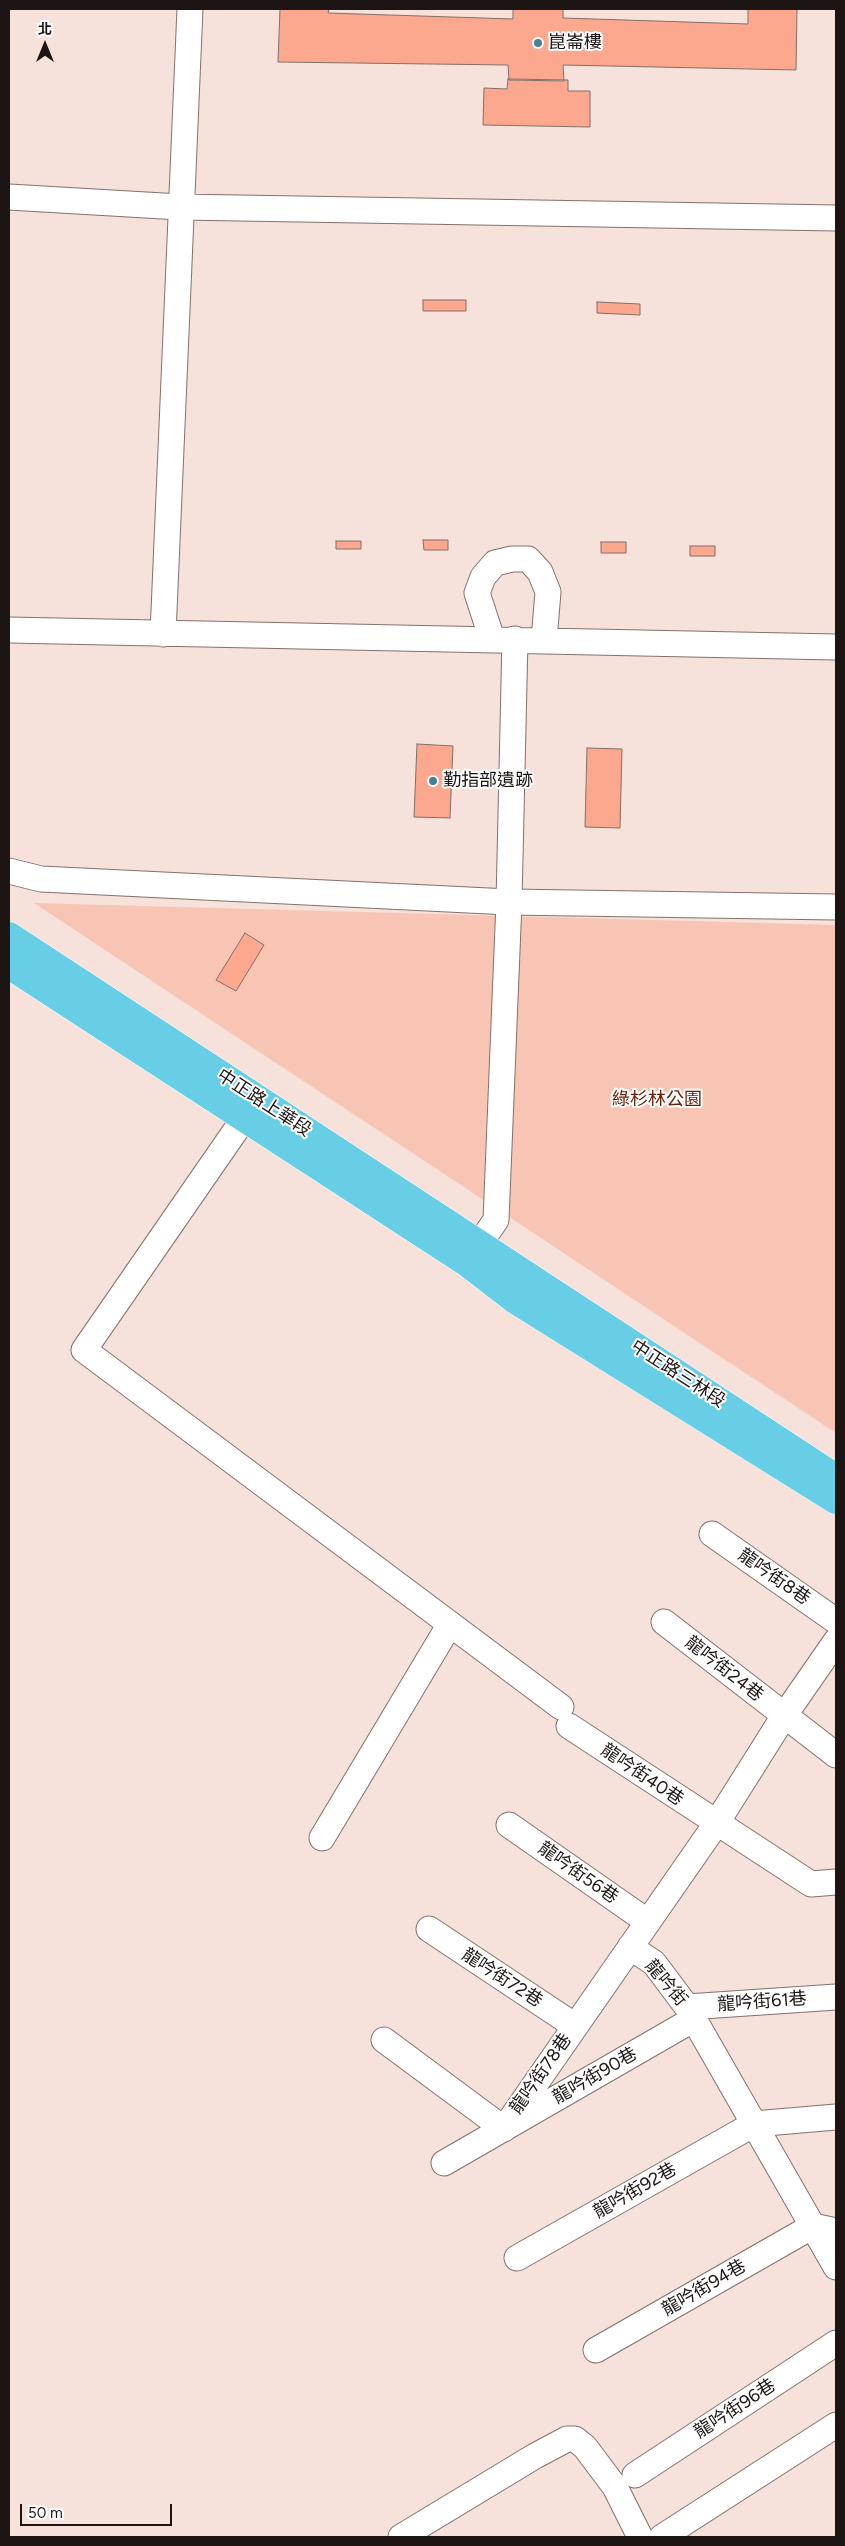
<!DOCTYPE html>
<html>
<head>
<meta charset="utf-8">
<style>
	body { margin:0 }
	#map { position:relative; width:845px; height:2546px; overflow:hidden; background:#f6e1db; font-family:Figtree,"Noto Sans TC",sans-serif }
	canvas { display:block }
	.frame { position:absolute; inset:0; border:10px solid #1c1513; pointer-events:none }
	.north { position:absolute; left:20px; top:20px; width:50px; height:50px; -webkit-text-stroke:4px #fff; paint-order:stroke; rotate:0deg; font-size:14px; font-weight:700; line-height:20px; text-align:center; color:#1c1513 }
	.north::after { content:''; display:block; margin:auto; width:18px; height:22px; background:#1c1513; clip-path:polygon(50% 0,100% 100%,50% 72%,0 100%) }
	.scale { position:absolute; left:20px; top:2504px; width:152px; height:22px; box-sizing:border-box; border:2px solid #1c1513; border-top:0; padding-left:6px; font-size:15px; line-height:18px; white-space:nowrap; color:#1c1513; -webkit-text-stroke:4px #fff; paint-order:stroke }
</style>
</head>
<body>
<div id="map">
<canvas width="845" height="2546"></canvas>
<div class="frame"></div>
<div class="north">北</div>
<div class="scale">50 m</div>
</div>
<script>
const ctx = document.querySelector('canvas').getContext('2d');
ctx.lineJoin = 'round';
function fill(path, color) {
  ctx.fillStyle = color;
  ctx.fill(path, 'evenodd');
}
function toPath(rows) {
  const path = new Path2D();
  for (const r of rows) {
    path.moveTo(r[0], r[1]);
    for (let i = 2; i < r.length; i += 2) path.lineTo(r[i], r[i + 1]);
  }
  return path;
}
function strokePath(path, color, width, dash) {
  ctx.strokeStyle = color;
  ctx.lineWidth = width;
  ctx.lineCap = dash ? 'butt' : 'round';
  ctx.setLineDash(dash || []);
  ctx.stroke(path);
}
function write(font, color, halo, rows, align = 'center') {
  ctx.font = font + ' Figtree,"Noto Sans TC",sans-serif';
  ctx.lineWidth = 4;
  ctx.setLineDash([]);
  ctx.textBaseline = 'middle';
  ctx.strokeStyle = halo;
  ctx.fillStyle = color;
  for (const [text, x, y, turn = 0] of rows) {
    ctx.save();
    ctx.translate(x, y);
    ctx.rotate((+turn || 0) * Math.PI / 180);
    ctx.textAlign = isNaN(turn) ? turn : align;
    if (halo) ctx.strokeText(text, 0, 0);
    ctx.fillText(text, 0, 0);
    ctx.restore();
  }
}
fill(toPath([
	[34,903,836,925,836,1433]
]), '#f8c5b5');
const building = toPath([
	[280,9,329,9,328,13,513,19,513,9,563,9,563,18,748,24,748,9,797,9,796,70,563,65,564,81,509,80,508,65,278,62,280,9],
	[508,79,568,80,568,91,590,91,590,127,483,125,484,88,507,89,508,79],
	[423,300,466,300,466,311,423,311,423,300],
	[597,302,640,304,640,315,597,313,597,302],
	[423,540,448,540,448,550,424,550,423,540],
	[336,541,361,541,361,549,336,549,336,541],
	[601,542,626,542,626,553,601,553,601,542],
	[690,546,715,546,715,556,690,556,690,546],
	[417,744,453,746,450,818,414,817,417,744],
	[587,748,622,749,620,828,585,827,587,748],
	[245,933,264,945,236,991,216,980,245,933]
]);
fill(building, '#fba88f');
strokePath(building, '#826f6a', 1);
const minor = toPath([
	[9,197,180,207,836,218],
	[9,630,836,647],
	[163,634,190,9],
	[492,639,477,593,483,577,495,563,512,559,528,559,540,572,548,592,544,640],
	[9,871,41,879,509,902,836,907],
	[245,1117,84,1350,561,1707],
	[468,1260,496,1220,509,902,515,639],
	[712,1534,836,1621],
	[664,1622,836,1755],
	[569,1726,811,1884,836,1882],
	[509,1825,648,1922],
	[322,1838,450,1624],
	[429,1929,575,2026],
	[630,1947,654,1963,687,2007,836,2267],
	[687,2007,836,1997],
	[384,2040,504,2129,716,1824,784,1716,836,1641],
	[444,2163,694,2019],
	[517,2258,754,2124,836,2117],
	[596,2350,813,2226,836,2231],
	[635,2475,836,2343],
	[401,2537,535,2456,567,2439,575,2439,585,2447,615,2487,640,2537],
	[662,2537,836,2425]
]);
const major = toPath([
	[9,936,836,1478],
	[9,965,466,1262,514,1299,836,1500]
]);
strokePath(minor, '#83716b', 27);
strokePath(major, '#fff', 29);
strokePath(minor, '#fff', 25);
strokePath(major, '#67cee5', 28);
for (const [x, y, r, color] of [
	[538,43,5,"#428196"],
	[433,781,5,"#428196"]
]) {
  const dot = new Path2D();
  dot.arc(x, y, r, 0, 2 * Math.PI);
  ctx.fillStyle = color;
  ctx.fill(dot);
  strokePath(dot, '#fff', 2);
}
write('18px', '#1c1513', '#fff', [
	["崑崙樓",548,43],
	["勤指部遺跡",443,781]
], 'left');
write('18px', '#682009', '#fff', [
	["綠杉林公園",657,1100]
]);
write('18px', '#1c1513', '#fff', [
	["中正路上華段",264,1103,33],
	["中正路三林段",678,1374,33],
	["龍吟街8巷",774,1577,35],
	["龍吟街24巷",724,1669,38],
	["龍吟街40巷",642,1775,34],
	["龍吟街56巷",578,1873,35],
	["龍吟街72巷",502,1978,33],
	["龍吟街",666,1983,50],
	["龍吟街61巷",762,2002,-4],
	["龍吟街78巷",541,2074,-55],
	["龍吟街90巷",595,2076,-30],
	["龍吟街92巷",635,2191,-30],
	["龍吟街94巷",704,2288,-30],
	["龍吟街96巷",735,2409,-33]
]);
</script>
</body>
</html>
